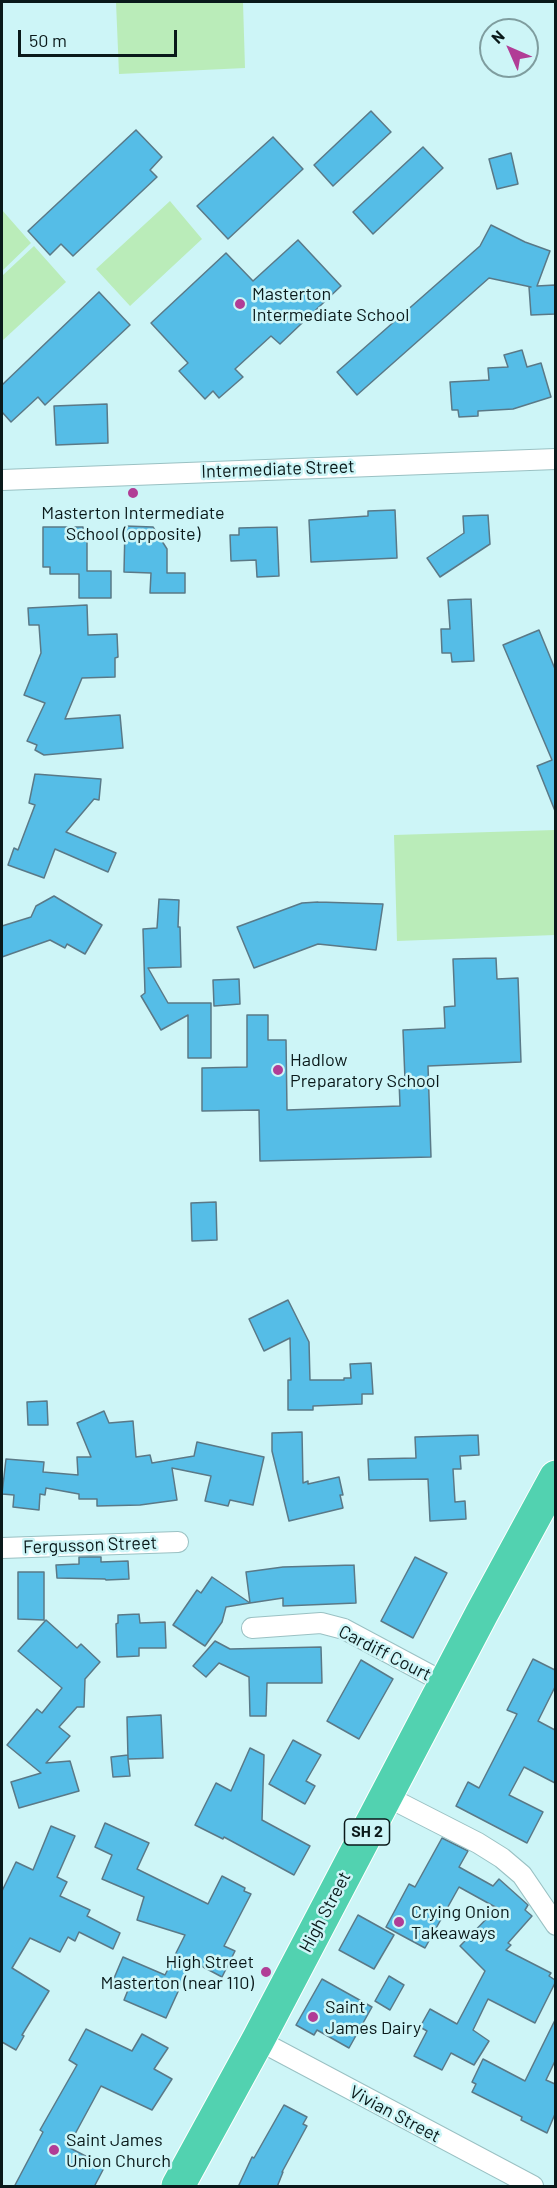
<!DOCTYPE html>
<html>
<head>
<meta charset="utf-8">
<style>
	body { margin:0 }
	#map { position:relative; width:557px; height:2188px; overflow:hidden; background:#cdf5f7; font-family:Barlow,sans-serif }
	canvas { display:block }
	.frame { position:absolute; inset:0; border:3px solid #0a191a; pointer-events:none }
	.north { position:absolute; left:479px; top:18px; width:60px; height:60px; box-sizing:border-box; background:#cdf5f7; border:2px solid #7f9d9f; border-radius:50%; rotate:315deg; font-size:16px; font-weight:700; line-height:24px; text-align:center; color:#0a191a }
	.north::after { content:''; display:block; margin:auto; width:21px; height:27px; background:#b13d96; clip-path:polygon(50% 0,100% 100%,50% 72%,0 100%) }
	.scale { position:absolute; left:18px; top:30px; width:159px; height:27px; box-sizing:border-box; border:3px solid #0a191a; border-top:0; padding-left:8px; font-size:18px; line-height:21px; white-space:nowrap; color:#0a191a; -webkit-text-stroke:4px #cdf5f7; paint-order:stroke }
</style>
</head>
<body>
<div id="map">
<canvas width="557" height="2188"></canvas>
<div class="frame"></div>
<div class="north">N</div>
<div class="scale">50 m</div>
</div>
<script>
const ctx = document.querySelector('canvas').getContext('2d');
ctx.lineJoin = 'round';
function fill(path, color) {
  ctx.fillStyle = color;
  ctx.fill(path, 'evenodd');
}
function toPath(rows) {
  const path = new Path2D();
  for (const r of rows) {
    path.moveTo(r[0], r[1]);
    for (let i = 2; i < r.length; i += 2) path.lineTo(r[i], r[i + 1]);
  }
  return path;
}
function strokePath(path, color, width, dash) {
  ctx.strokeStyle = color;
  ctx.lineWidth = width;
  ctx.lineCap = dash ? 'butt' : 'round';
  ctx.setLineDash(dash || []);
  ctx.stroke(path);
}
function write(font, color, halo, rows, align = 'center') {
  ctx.font = font + ' Barlow,sans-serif';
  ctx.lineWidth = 5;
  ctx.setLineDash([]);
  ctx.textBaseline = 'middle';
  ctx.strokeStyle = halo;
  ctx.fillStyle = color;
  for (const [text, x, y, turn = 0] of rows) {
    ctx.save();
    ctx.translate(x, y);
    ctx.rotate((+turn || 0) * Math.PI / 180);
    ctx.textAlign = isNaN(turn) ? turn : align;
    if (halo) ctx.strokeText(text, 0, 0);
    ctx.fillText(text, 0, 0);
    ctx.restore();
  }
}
fill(toPath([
	[116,2,243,2,245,68,119,74],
	[170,201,202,239,130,306,96,269],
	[2,210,31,243,2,271],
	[34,246,66,282,2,341,2,276],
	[555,830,555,935,397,941,394,835]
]), '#baecb9');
const building = toPath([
	[371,111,391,132,333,186,314,165,371,111],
	[136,130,162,157,150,170,157,177,73,256,61,244,50,255,28,231,136,130],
	[273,137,303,169,228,239,197,206,273,137],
	[423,147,443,168,373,234,353,212,423,147],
	[511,153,518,184,497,189,489,159,511,153],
	[491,225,525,242,550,251,537,286,555,285,555,314,531,315,529,287,531,287,489,278,357,395,337,372,480,246,491,225],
	[298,240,341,286,280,344,271,336,235,369,243,377,219,398,213,391,205,399,179,371,188,363,151,323,226,253,253,281,298,240],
	[99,292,130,325,45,405,38,397,11,422,2,412,2,385,99,292],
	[522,350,527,367,541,363,551,397,513,409,478,411,478,416,459,417,458,410,452,410,450,382,489,380,488,368,508,367,504,355,522,350],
	[107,404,108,443,56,445,54,406,107,404],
	[395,510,397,558,311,562,309,520,368,516,368,511,395,510],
	[488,515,490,544,440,577,427,558,464,533,463,516,488,515],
	[125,526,153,527,167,549,167,573,185,573,185,593,150,593,151,573,124,572,125,526],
	[43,527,83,527,83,541,87,541,87,571,111,571,111,598,79,598,79,574,50,574,50,567,43,567,43,527],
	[277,527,279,576,257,577,256,560,231,561,230,535,239,535,239,528,277,527],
	[471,599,474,661,452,662,451,653,442,653,441,629,450,629,448,600,471,599],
	[87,605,88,635,117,634,118,657,115,658,115,677,82,678,65,719,120,715,123,748,44,755,35,750,37,745,27,741,45,703,24,695,41,653,39,625,29,625,28,608,87,605],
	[539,630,555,669,555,811,537,766,552,760,503,645,539,630],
	[35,774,101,779,99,800,94,799,66,832,116,853,108,872,55,849,44,878,8,865,14,848,18,850,35,805,29,803,35,774],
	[54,896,102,925,85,954,67,944,65,948,50,940,2,957,2,926,31,917,36,906,54,896],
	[159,899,179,900,178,927,180,927,181,967,148,968,168,1003,211,1003,211,1058,188,1058,188,1015,161,1030,141,996,145,993,143,929,157,928,159,899],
	[318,902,383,904,376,950,318,944,254,968,237,927,302,903,318,902],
	[496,958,497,979,518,978,521,1062,428,1066,431,1157,260,1161,259,1110,202,1111,202,1068,247,1067,247,1015,268,1015,268,1040,286,1040,287,1110,400,1106,399,1080,405,1080,403,1030,445,1028,444,1007,455,1006,453,959,496,958],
	[239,979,240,1004,214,1006,213,980,239,979],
	[216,1202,217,1240,192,1241,191,1203,216,1202],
	[288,1300,309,1342,310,1380,344,1380,344,1378,351,1378,350,1364,371,1363,373,1394,362,1394,362,1404,313,1406,313,1410,288,1410,288,1380,291,1380,290,1338,264,1351,249,1319,288,1300],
	[47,1401,48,1425,28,1425,27,1402,47,1401],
	[104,1411,109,1423,133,1421,136,1457,150,1455,152,1463,194,1456,197,1442,264,1457,253,1505,230,1500,228,1506,205,1501,211,1476,172,1468,177,1500,140,1505,97,1506,97,1499,79,1499,79,1494,46,1488,45,1495,40,1494,39,1510,13,1507,14,1495,2,1494,6,1459,44,1462,43,1472,78,1475,77,1457,91,1457,77,1423,104,1411],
	[302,1432,303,1483,308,1481,308,1484,339,1477,343,1495,340,1495,343,1508,289,1521,272,1451,272,1433,302,1432],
	[478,1435,479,1455,460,1456,461,1469,453,1469,455,1502,465,1501,466,1519,430,1521,428,1479,369,1480,368,1459,416,1458,415,1437,478,1435],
	[79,1557,101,1557,101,1562,128,1561,129,1579,106,1580,105,1579,57,1578,56,1565,79,1564,79,1557],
	[415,1557,447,1573,413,1638,381,1621,415,1557],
	[354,1565,356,1603,283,1606,283,1598,250,1603,246,1572,283,1567,354,1565],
	[18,1572,44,1572,44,1620,18,1619,18,1572],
	[212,1577,250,1603,226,1607,222,1622,205,1646,173,1625,197,1590,201,1593,212,1577],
	[139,1614,140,1623,165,1622,166,1648,139,1648,139,1656,117,1657,116,1624,118,1623,118,1615,139,1614],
	[46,1620,77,1648,81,1644,100,1662,85,1679,84,1707,77,1707,59,1727,70,1736,46,1763,70,1761,79,1791,19,1808,11,1782,41,1773,7,1745,37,1709,42,1713,62,1688,18,1651,46,1620],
	[215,1641,230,1649,321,1647,322,1683,267,1683,266,1716,250,1716,249,1677,219,1663,206,1677,193,1666,215,1641],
	[533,1659,555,1670,555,1687,538,1721,555,1730,555,1783,524,1767,509,1795,543,1812,527,1843,456,1806,468,1782,479,1788,517,1714,507,1710,533,1659],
	[361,1660,393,1679,359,1739,327,1721,361,1660],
	[161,1715,163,1758,128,1759,130,1776,113,1777,111,1757,128,1755,128,1758,127,1717,161,1715],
	[293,1740,321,1755,306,1781,315,1786,305,1804,269,1784,293,1740],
	[250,1748,264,1755,262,1820,310,1846,294,1875,224,1837,223,1839,195,1825,216,1783,231,1791,250,1748],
	[105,1823,149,1843,137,1869,208,1904,222,1876,245,1888,244,1891,251,1894,224,1946,235,1951,222,1977,192,1961,166,2018,124,2000,128,1990,112,1983,123,1957,165,1975,185,1935,137,1920,144,1897,102,1879,112,1855,95,1847,105,1823],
	[51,1826,75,1836,57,1877,67,1882,60,1896,90,1910,87,1916,120,1933,113,1949,79,1932,75,1941,68,1937,60,1952,30,1938,12,1968,49,1991,22,2035,24,2036,16,2050,2,2042,2,1891,16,1862,33,1870,51,1826],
	[442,1838,468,1851,459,1867,493,1886,499,1879,528,1905,525,1910,532,1916,508,1943,511,1945,506,1950,551,1973,549,1976,555,1980,555,1983,535,2023,488,1999,473,2030,489,2041,474,2065,451,2053,442,2070,414,2056,427,2031,420,2027,430,2009,457,2024,485,1971,460,1946,497,1908,459,1887,425,1948,386,1927,409,1884,415,1887,442,1838],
	[358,1915,394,1935,374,1969,339,1950,358,1915],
	[389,1976,404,1985,390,2010,375,2001,389,1976],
	[322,1979,372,2007,349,2048,317,2030,314,2035,296,2025,322,1979],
	[555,2020,555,2061,546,2080,555,2084,555,2114,547,2133,521,2120,522,2117,472,2092,476,2084,472,2082,483,2059,525,2081,555,2020],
	[86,2029,132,2051,142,2034,168,2048,154,2069,172,2079,152,2110,101,2086,68,2147,105,2166,94,2187,14,2187,43,2132,40,2130,77,2065,69,2060,86,2029],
	[284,2105,307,2117,303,2124,307,2126,282,2172,283,2172,277,2187,238,2187,252,2157,254,2158,284,2105]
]);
fill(building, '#55bde7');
strokePath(building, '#5a7987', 1.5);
const street = toPath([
	[2,480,556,459],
	[2,1548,178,1542],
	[252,1628,321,1623,344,1629,445,1683],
	[386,1796,478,1843,502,1858,522,1875,556,1925],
	[258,2040,533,2186]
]);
const highway = toPath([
	[178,2186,258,2040,482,1613,556,1477]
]);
strokePath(street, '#9ac1c3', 22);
strokePath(highway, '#fff', 35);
strokePath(street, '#fff', 20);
strokePath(highway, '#52d2b0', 33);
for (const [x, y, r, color] of [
	[240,304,6,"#b13d96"],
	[133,493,6,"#b13d96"],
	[278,1070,6,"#b13d96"],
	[399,1922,6,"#b13d96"],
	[266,1972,6,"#b13d96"],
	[313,2017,6,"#b13d96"],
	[54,2150,6,"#b13d96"]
]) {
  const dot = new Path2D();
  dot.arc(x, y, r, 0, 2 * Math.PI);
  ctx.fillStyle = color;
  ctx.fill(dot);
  strokePath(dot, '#cdf5f7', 2);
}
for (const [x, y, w] of [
	[367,1832,45]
]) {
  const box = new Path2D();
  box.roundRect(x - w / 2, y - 13, w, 26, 4.5);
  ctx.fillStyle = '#cdf5f7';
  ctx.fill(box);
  strokePath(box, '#0a191a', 1.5);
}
write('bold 16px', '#0a191a', null, [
	["SH 2",367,1832]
]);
write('18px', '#0a191a', '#cdf5f7', [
	["Masterton",252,294],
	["Intermediate School",252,315],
	["Masterton Intermediate",133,513,"center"],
	["School (opposite)",133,534,"center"],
	["Hadlow",290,1060],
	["Preparatory School",290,1081],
	["Crying Onion",411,1912],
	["Takeaways",411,1933],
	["High Street",254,1962,"right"],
	["Masterton (near 110)",254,1983,"right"],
	["Saint",325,2007],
	["James Dairy",325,2028],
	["Saint James",66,2140],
	["Union Church",66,2161]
], 'left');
write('18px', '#0a191a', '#cdf5f7', [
	["Intermediate Street",278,469,-2],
	["Fergusson Street",90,1545,-2],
	["Cardiff Court",385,1653,27],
	["High Street",325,1912,-62],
	["Vivian Street",395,2114,28]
]);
</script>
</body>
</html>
